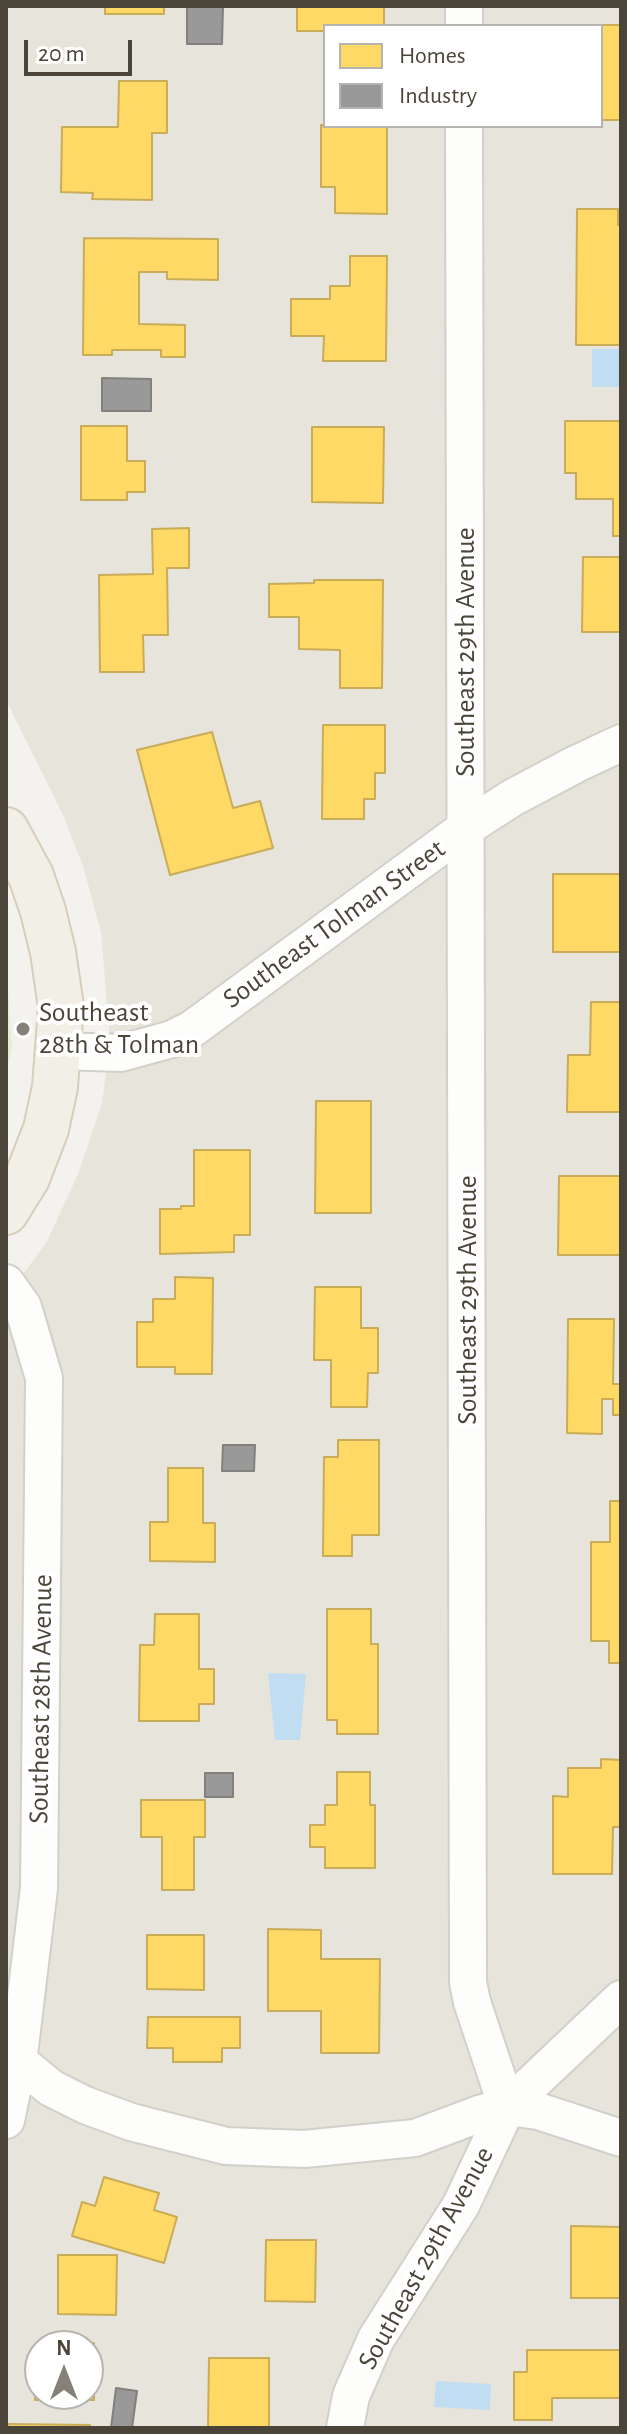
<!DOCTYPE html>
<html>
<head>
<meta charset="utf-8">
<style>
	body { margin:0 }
	#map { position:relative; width:627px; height:2434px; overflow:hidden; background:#f4f2ee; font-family:"Alegreya Sans",sans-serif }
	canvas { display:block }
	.frame { position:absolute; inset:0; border:8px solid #4b4439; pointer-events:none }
	.legend { position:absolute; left:323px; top:24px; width:280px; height:104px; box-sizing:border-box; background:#fff; border:2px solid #b7b4b0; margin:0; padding:10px 14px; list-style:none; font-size:24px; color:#4b4439 }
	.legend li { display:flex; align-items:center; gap:16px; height:40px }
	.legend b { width:40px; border:2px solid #b7b4b0 }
	.north { position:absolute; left:24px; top:2330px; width:80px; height:80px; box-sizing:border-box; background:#fff; border:2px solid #b7b4b0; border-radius:50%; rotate:0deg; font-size:22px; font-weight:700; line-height:32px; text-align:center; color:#4b4439 }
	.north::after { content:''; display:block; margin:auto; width:28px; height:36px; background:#868178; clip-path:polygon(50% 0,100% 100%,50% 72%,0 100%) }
	.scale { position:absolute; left:24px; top:40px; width:108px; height:36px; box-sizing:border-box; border:4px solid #4b4439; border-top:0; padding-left:10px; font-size:24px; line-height:28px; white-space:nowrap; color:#4b4439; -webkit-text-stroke:6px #fff; paint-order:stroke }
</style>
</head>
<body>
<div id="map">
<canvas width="627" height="2434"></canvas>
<div class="frame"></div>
<ul class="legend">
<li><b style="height:22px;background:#ffd966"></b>Homes</li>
<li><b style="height:22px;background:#999"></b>Industry</li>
</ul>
<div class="north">N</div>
<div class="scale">20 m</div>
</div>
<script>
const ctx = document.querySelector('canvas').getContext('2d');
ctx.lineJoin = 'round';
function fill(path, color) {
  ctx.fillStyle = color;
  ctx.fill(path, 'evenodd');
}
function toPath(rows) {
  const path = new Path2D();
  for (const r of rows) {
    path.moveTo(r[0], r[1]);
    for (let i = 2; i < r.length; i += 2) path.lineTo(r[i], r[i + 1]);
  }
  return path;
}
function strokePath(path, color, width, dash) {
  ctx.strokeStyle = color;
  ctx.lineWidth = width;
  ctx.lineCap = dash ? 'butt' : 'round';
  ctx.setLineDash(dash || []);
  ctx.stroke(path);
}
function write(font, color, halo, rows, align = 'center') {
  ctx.font = font + ' "Alegreya Sans",sans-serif';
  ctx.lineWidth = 8;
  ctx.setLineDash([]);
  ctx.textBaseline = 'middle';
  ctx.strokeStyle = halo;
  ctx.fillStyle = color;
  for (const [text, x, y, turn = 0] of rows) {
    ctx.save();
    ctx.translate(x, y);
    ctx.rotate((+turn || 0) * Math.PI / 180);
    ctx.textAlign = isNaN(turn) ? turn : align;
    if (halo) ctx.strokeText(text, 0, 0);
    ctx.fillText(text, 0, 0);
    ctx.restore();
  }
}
fill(toPath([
	[6,6,621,6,621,2428,6,2428,6,1289,21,1277,47,1241,78,1174,102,1103,110,1041,101,932,83,866,63,815,6,700],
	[325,26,601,26,601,126,325,126],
	[40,2346,88,2346,88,2394,40,2394]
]), '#e7e4dc');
fill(toPath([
	[6,962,12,1047,6,1075]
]), '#e1eecf');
fill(toPath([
	[592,349,621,349,621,387,592,387],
	[268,1673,306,1674,300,1740,275,1740],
	[436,2381,491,2384,490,2410,434,2407]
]), '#c0ddf1');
const homes = toPath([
	[105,6,164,6,164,14,105,14,105,6],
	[297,6,384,6,384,26,325,26,325,31,297,31,297,6],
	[587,25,621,25,621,120,601,120,601,26,587,25],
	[119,81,167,81,167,133,152,133,152,200,92,199,93,193,61,192,62,127,118,127,119,81],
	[321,125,387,126,387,214,335,213,335,187,321,187,321,125],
	[577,209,618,209,618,225,621,225,621,345,576,345,577,209],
	[84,238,218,239,218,280,167,279,167,272,139,272,139,324,185,325,185,357,161,357,161,350,112,350,112,355,83,355,84,238],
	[350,256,387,256,386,361,323,361,324,336,291,336,291,299,330,299,330,286,350,286,350,256],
	[565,421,621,421,621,536,613,536,613,499,576,499,576,473,565,473,565,421],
	[81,426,127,426,127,461,145,461,145,492,127,492,127,500,81,500,81,426],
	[312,427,384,427,383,503,312,502,312,427],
	[189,528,189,568,167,568,168,635,143,635,144,672,100,672,99,575,153,574,152,529,189,528],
	[583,557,621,557,621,632,582,632,583,557],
	[314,580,383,580,382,688,340,688,340,650,299,649,299,617,269,617,269,584,314,583,314,580],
	[323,725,385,725,385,773,375,773,375,799,364,799,364,819,322,819,323,725],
	[212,732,233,808,260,801,273,848,170,875,137,750,212,732],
	[553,874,621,874,621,952,553,952,553,874],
	[591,1002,621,1002,621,1112,567,1112,568,1055,590,1055,591,1002],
	[316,1101,371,1101,371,1213,315,1213,316,1101],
	[194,1150,250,1150,250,1235,234,1235,234,1252,160,1254,160,1209,181,1209,181,1206,194,1206,194,1150],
	[559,1176,621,1176,621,1255,558,1255,559,1176],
	[175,1277,213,1278,212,1374,175,1374,175,1367,137,1367,137,1322,153,1322,153,1299,175,1299,175,1277],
	[315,1287,361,1287,361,1328,378,1328,378,1373,368,1373,367,1407,331,1407,331,1360,314,1360,315,1287],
	[568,1319,614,1319,613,1384,621,1384,621,1415,613,1415,613,1399,602,1399,602,1434,567,1433,568,1319],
	[338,1440,379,1440,379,1535,352,1535,352,1556,323,1556,324,1457,338,1457,338,1440],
	[168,1468,203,1468,203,1523,215,1523,215,1562,150,1561,150,1522,168,1522,168,1468],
	[610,1501,621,1501,621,1663,609,1663,609,1641,591,1641,591,1542,610,1542,610,1501],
	[327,1609,371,1609,371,1644,378,1644,378,1734,337,1734,337,1720,327,1720,327,1609],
	[155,1614,199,1614,199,1669,214,1669,214,1704,199,1704,199,1721,139,1721,140,1645,154,1645,155,1614],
	[601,1759,621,1760,621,1827,613,1827,612,1874,553,1874,553,1796,568,1797,568,1768,601,1768,601,1759],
	[337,1772,370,1772,370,1805,375,1805,375,1868,325,1868,325,1847,310,1847,310,1825,325,1825,325,1805,337,1805,337,1772],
	[141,1800,205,1800,205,1837,194,1837,194,1890,162,1890,162,1837,141,1837,141,1800],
	[268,1929,321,1930,321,1959,380,1959,379,2053,321,2053,321,2011,268,2011,268,1929],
	[147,1935,204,1935,204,1990,147,1989,147,1935],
	[148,2017,240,2017,240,2048,222,2048,222,2062,173,2062,173,2048,147,2048,148,2017],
	[104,2177,159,2193,154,2210,177,2217,164,2263,72,2236,82,2202,95,2206,104,2177],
	[571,2226,621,2227,621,2298,571,2298,571,2226],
	[266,2240,316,2240,315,2302,265,2301,266,2240],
	[58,2255,117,2255,116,2315,58,2314,58,2255],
	[36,2343,94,2343,94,2400,35,2400,36,2343],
	[40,2346,88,2346,88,2394,40,2394,40,2346],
	[527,2350,621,2350,621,2398,552,2398,552,2420,514,2420,514,2372,527,2372,527,2350],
	[209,2358,269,2358,269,2427,208,2427,209,2358],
	[8,2424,90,2425,90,2428,8,2428,8,2424]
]);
fill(homes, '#ffd966');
strokePath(homes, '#c9ac58', 2);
const industry = toPath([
	[187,6,223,6,222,44,187,44,187,6],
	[102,378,151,379,151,411,102,411,102,378],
	[223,1445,255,1445,254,1471,222,1471,223,1445],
	[205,1773,233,1773,233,1797,205,1797,205,1773],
	[116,2388,137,2391,132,2428,111,2428,116,2388]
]);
fill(industry, '#999');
strokePath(industry, '#82807c', 2);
const minor = toPath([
	[464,6,464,26],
	[59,1051,121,1053,172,1039,192,1029,467,827,512,798,576,764,621,743],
	[6,1283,23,1307,44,1378,39,1888,18,2063,6,2120],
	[6,2051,51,2088,85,2105,131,2122,226,2146,304,2149,415,2138,479,2114,507,2107,538,2111,621,2138],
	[507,2107,621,1999],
	[345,2428,351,2396,376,2339,461,2205,507,2107,472,2002,468,1982,464,126]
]);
const major = toPath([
	[6,830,31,876,43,911,53,952,61,1007,55,1087,46,1129,27,1178,6,1212]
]);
strokePath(minor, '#d2d0cb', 40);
strokePath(major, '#d6cebb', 48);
strokePath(minor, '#fdfdfc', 36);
strokePath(major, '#f2efe6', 44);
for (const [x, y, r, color] of [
	[23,1029,8,"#868178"]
]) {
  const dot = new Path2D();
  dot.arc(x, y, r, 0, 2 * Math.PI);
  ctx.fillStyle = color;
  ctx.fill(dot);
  strokePath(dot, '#fff', 3);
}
write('28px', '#4b4439', '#fff', [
	["Southeast 29th Avenue",466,652,-90],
	["Southeast Tolman Street",334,924,-36],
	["Southeast 29th Avenue",468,1300,-90],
	["Southeast 28th Avenue",41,1699,-89],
	["Southeast 29th Avenue",426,2258,-61]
]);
write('28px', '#4b4439', '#fff', [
	["Southeast",39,1013],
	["28th & Tolman",39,1045]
], 'left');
</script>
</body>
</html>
